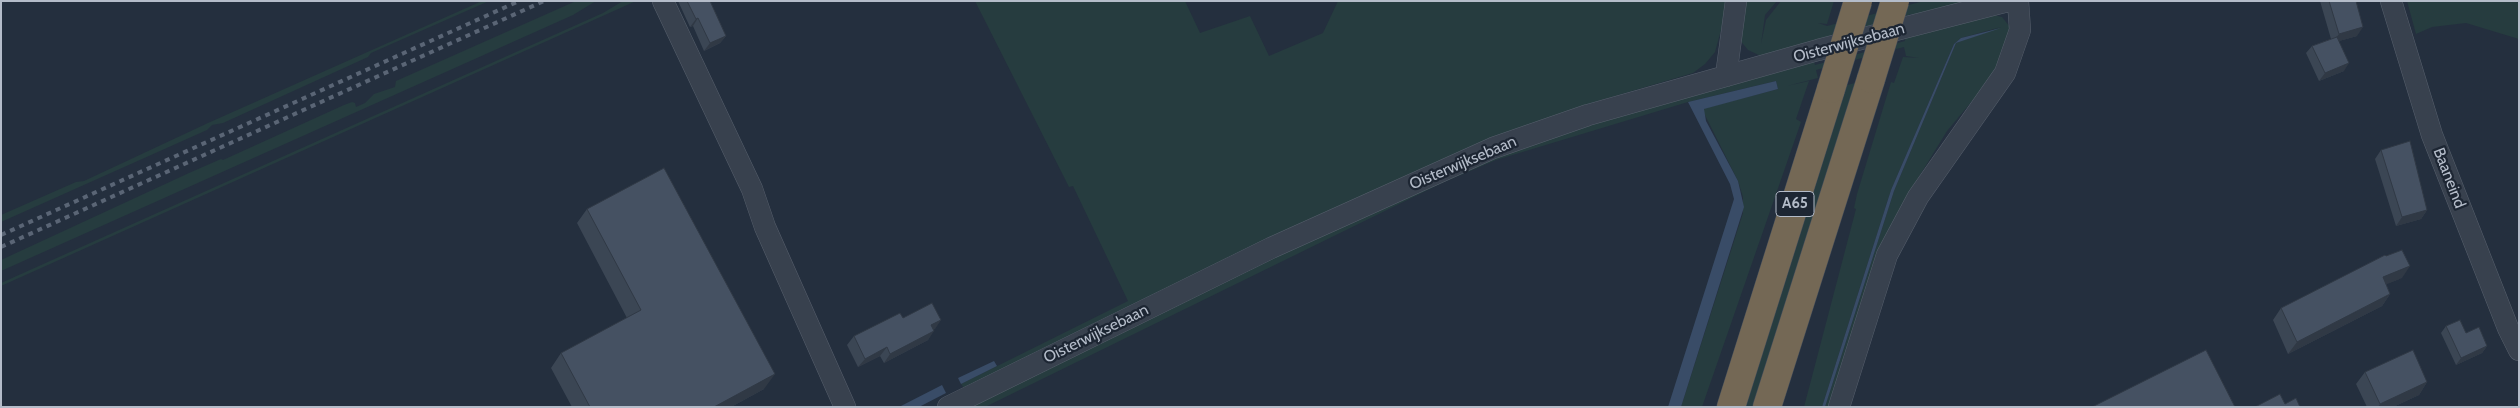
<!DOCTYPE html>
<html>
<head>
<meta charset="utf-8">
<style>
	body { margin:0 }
	#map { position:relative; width:2520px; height:408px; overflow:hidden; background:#242f3e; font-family:Cabin,sans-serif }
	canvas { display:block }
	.frame { position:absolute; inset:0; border:2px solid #b4bcc9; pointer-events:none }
</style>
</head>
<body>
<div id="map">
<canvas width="2520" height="408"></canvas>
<div class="frame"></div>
</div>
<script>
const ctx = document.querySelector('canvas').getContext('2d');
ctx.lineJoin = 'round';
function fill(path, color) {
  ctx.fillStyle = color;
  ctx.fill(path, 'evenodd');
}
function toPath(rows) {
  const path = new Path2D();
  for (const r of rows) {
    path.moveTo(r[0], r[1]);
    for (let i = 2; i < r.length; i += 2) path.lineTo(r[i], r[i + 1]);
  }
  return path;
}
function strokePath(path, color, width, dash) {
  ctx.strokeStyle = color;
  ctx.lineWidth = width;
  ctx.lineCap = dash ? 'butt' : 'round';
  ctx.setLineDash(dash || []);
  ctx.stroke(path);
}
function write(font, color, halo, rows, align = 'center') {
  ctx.font = font + ' Cabin,sans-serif';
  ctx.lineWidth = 4.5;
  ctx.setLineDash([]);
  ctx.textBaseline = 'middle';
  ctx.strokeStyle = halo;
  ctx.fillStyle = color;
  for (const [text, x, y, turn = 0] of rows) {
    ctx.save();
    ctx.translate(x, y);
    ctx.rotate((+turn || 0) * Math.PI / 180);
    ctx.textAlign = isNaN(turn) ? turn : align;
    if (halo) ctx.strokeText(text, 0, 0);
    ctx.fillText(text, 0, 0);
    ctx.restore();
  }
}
fill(toPath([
	[482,1,489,1,371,53,368,57,223,123,212,125,207,130,1,222,1,215,76,182,84,181,208,123],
	[576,1,596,1,573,15,1,271,1,260,189,173,221,159,223,160,344,105,352,102,355,103,356,107,365,103,374,94,395,87,396,81],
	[623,1,636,1,1,286,1,283,603,13],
	[975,1,1185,1,1200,33,1250,16,1269,56,1323,33,1338,1,1729,1,1715,52,1705,64,1693,73,1588,104,964,388,961,384,1128,301,1073,186,1069,187],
	[1743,1,1777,1,1765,15,1761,44,1766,20,1781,1,1834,1,1827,24,1818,23,1827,26,1924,1,1977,1,1917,16,1916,14,1912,14,1761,56,1748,50,1739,39],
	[2407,1,2519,1,2519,39,2466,23,2432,27,2416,34],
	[1994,15,2002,17,2010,27,2002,59,1983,88,1947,131,1912,188,1835,407,1825,407,1894,191,1956,43,2001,27,1961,38,1954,44,1891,190,1822,407,1804,407,1856,209,1854,208,1857,194,1891,82,1894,83,1903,57,1919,58,1906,56,1904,47,1816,70,1818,78,1787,86,1809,81,1796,119,1801,122,1702,407,1681,407,1743,213,1743,197,1738,181,1703,111,1705,108,1778,89,1776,81,1688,102,1496,160,1442,183,985,407,961,407,1217,280,1522,144,1814,62,1815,65,1865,52,1905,41,1905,38],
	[1855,83,1755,407,1745,407,1845,89,1847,85]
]), '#263c3f');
fill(toPath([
	[2001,28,1956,43,1894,191,1825,407,1822,407,1891,190,1954,44,1961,38],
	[1776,81,1778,89,1704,109,1706,121,1738,181,1744,207,1681,407,1668,407,1734,199,1730,184,1688,102],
	[994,361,997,366,961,384,958,378],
	[942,385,946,393,919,407,899,407]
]), '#394c67');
const minor = toPath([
	[663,1,752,189,765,227,845,407],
	[2391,1,2432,135,2508,328,2519,350],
	[1726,76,1736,1],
	[948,407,1271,248,1493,148,1588,115,1818,50,2008,1],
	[1839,407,1887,255,1918,197,2005,73,2020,30,2018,1]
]);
const motorway = toPath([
	[1731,407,1831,89],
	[1767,407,1871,79]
]);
strokePath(minor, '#565f6c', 22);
strokePath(motorway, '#434c59', 29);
strokePath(minor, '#38414e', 21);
strokePath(motorway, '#746855', 28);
strokePath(toPath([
	[1,235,519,1],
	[1,247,544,1]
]), '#5a6575', 4, [5, 5]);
const motorwayBridge = toPath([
	[1871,79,1895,1],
	[1831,89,1858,1]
]);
strokePath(motorwayBridge, '#434c59', 29, []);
strokePath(motorwayBridge, '#746855', 28);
fill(toPath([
	[678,1,710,1,726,36,720,43,704,51,693,26,690,27],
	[2320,1,2356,1,2357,36,2339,41,2344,71,2319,81,2306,53,2312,46,2331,39],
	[2381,150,2427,210,2421,219,2396,226,2375,159],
	[587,209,764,389,731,407,572,407,551,368,561,353,627,318,577,223],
	[2402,278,2386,284,2390,294,2382,306,2288,354,2273,320,2281,308],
	[2446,326,2466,333,2487,346,2482,353,2456,365,2441,333],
	[933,329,928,340,884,363,880,356,858,367,847,345,854,336,935,329],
	[2365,372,2427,382,2419,395,2393,407,2367,407,2356,384]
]), '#3b4654');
fill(toPath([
	[698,18,693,26,690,27,696,19],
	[2363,27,2357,36,2332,43,2339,34],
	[726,36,720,43,704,51,710,43],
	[2349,63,2344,71,2319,81,2325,73],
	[2427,210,2421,219,2396,226,2402,217],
	[2410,266,2402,278,2375,289,2383,277],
	[2390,294,2382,306,2288,354,2297,342],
	[941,320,935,329,925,334,931,325],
	[934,331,928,340,884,363,890,354],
	[2487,346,2482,353,2456,365,2461,358],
	[887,347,880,356,858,367,865,359],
	[775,374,764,389,731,407,714,407],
	[2427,382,2419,395,2393,407,2378,407,2380,404]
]), '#303945');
const building = toPath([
	[687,1,710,1,726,36,710,43,698,18,696,19,687,1],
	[2329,1,2356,1,2363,27,2339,34,2329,1],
	[2337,37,2349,63,2325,73,2312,46,2337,37],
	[2410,141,2427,210,2402,217,2381,150,2410,141],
	[664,168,775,374,714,407,590,407,561,353,641,310,587,209,664,168],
	[2402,250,2410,266,2383,277,2390,294,2297,342,2281,308,2385,255,2386,256,2402,250],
	[932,303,941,320,931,325,934,331,890,354,887,347,865,359,854,336,900,313,903,318,932,303],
	[2460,320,2466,333,2479,327,2487,346,2461,358,2446,326,2460,320],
	[2206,350,2235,407,2092,407,2206,350],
	[2413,350,2427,382,2380,404,2365,372,2413,350],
	[2280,394,2285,404,2296,398,2300,407,2255,407,2280,394]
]);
fill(building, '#455162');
strokePath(building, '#303945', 1);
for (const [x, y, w] of [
	[1795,204,38]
]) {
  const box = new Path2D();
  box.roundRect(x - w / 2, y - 12.5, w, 25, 4);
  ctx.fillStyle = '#1d2633';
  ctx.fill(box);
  strokePath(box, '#b4bcc9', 1);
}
write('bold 15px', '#b4bcc9', null, [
	["A65",1795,204]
]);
write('16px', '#b4bcc9', '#1d2633', [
	["Oisterwijksebaan",1849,43,-15],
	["Oisterwijksebaan",1463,163,-23],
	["Baaneind",2449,178,69],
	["Oisterwijksebaan",1096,334,-26]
]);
</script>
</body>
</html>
